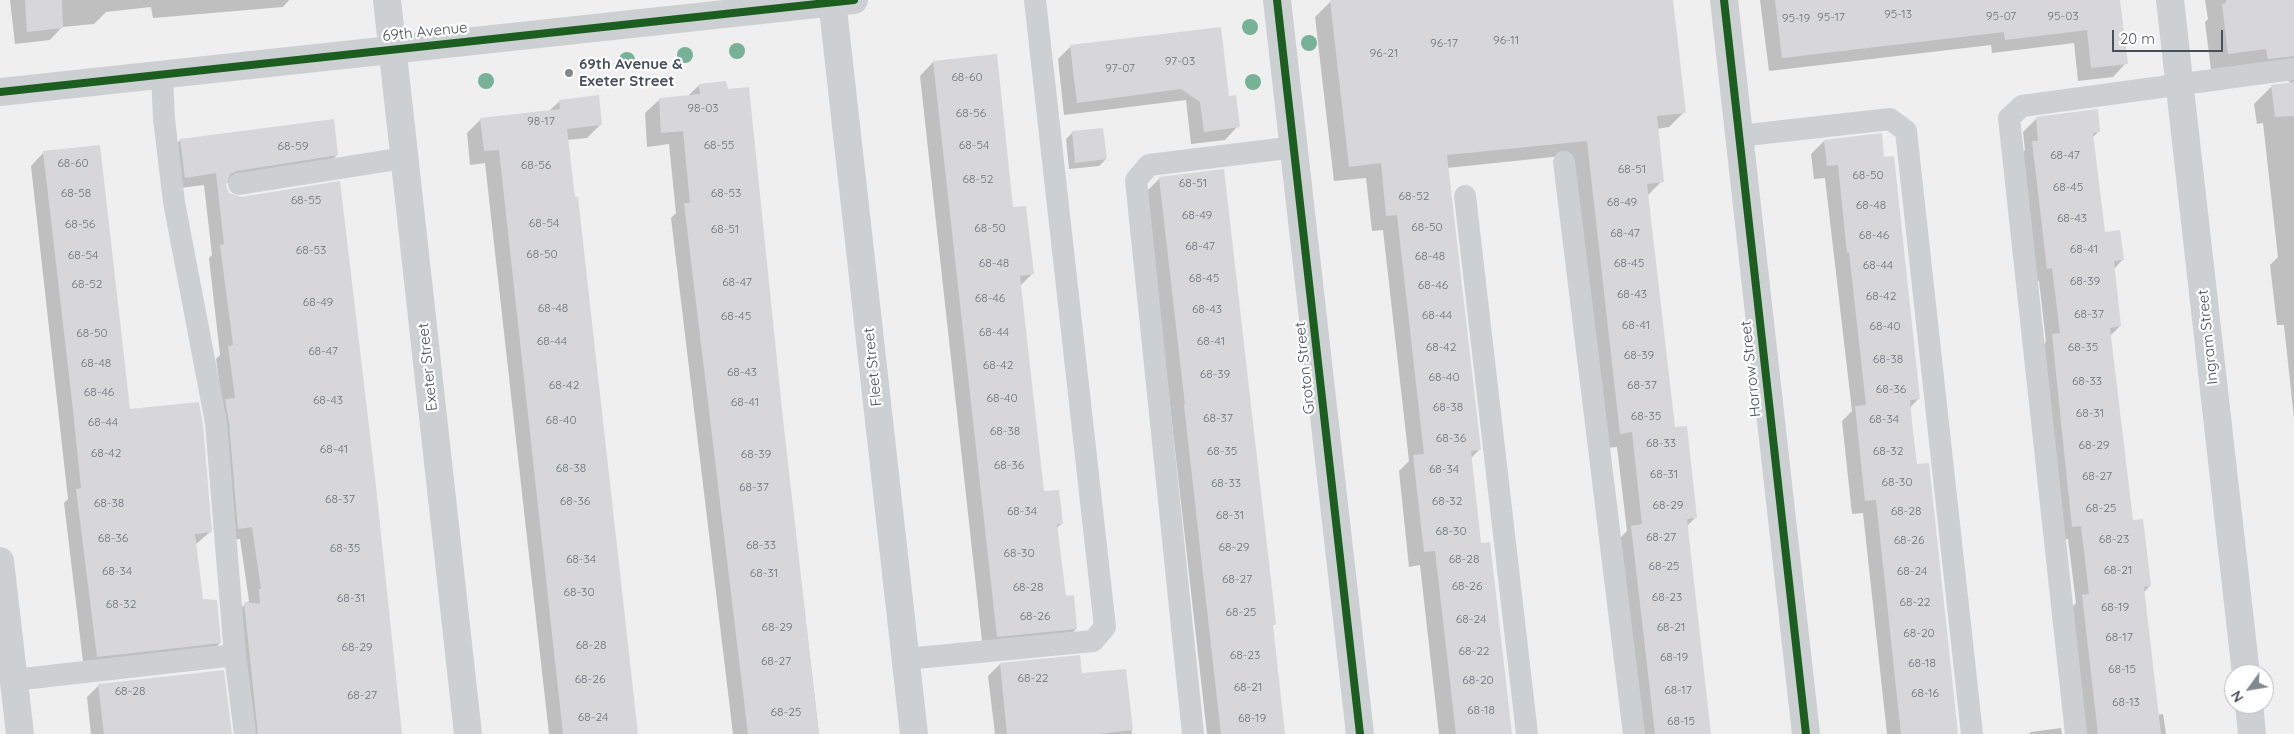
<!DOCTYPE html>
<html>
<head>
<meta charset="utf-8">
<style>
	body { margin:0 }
	#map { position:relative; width:2294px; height:734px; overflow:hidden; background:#f0efef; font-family:Quicksand,sans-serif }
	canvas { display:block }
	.north { position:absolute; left:2224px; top:664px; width:50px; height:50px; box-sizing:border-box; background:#fff; border:1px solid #b5b9be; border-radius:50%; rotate:238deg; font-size:14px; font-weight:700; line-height:20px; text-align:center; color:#46505c }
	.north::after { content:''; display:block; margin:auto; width:18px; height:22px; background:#82888f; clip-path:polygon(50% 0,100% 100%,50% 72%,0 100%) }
	.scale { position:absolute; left:2112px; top:30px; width:111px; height:22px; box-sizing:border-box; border:2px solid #46505c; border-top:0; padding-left:6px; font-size:15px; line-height:18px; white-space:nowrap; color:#46505c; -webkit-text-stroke:4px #fff; paint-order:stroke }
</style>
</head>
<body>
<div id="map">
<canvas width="2294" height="734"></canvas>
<div class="north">N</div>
<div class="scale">20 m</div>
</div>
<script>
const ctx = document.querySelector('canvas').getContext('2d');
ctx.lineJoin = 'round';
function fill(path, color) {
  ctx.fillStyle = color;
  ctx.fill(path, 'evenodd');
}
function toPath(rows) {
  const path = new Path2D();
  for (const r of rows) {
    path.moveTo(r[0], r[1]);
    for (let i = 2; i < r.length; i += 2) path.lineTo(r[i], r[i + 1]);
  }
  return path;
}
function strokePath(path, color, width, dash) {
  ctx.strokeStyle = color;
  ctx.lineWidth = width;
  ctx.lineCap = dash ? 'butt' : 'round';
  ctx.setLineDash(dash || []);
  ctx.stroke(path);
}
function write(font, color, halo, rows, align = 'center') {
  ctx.font = font + ' Quicksand,sans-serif';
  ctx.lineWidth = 4.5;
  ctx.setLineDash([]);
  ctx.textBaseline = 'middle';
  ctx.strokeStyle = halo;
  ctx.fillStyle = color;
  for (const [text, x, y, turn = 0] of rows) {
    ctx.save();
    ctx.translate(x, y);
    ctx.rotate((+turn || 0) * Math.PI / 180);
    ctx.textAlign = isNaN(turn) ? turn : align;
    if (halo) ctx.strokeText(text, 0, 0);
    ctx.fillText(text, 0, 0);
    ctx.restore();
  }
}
fill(toPath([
	[10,0,289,0,283,7,153,18,151,7,106,12,94,24,62,27,50,40,15,44],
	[1344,0,1671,0,1684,112,1669,127,1657,129,1662,181,1647,196,1674,429,1696,517,1687,526,1710,734,1638,734,1616,542,1627,531,1617,447,1606,448,1572,155,1447,168,1480,449,1470,459,1480,544,1510,734,1439,734,1420,565,1409,567,1399,471,1409,461,1383,230,1372,231,1366,178,1334,181,1315,17,1330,2],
	[1760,0,2119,0,2126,63,2113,77,2078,81,2074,43,1992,53,1991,45,1769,71],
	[2205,0,2294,0,2294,419,2284,325,2277,325,2270,265,2278,257,2263,123,2257,124,2254,104,2271,87,2290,83,2287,78,2211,70,2205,22,2208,19],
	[1071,46,1228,97,1238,126,1225,140,1191,144,1186,100,1064,115,1058,59],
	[933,62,1012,208,1033,273,1020,286,1043,492,1062,523,1057,528,1065,598,1076,629,1062,643,983,650,920,76],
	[699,85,782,419,819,734,733,734,671,218,676,213,669,144,647,147,645,113,659,100,688,96],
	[560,101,601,124,587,138,567,140,636,734,549,734,485,163,470,165,467,133,481,119,549,111],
	[2036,119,2099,131,2092,138,2104,233,2123,259,2114,269,2120,326,2110,336,2132,521,2150,586,2143,593,2157,715,2163,714,2166,734,2080,734,2069,610,2076,603,2068,539,2059,540,2039,349,2046,342,2039,281,2034,282,2019,156,2025,150,2023,132],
	[1073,132,1106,159,1099,166,1069,169,1066,139],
	[180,140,337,155,325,167,226,183,225,186,401,734,244,734,232,616,249,601,240,539,226,541,222,403,216,359,220,355,209,258,212,255,204,185,172,189,168,153],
	[1824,141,1883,158,1919,398,1910,408,1916,465,1956,734,1887,734,1863,513,1852,514,1842,421,1852,411,1825,178,1814,179,1811,154],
	[43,153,128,411,210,532,195,545,202,600,220,643,207,656,84,670,64,503,68,499,31,166],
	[1160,178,1275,624,1272,626,1284,734,1207,734,1146,192],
	[1000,664,1081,675,1125,670,1132,734,995,734,988,676],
	[99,685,232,734,91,734,87,697],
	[2061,728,2062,734,2028,734,2031,732]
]), '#0003');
fill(toPath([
	[25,0,62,0,63,28,27,32],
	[1330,0,1673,0,1686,113,1657,116,1664,182,1647,184,1675,427,1687,426,1697,518,1687,519,1711,734,1655,734,1631,526,1642,524,1632,432,1620,434,1587,141,1447,155,1481,450,1471,451,1481,543,1490,542,1512,734,1456,734,1435,551,1424,552,1413,455,1424,454,1397,215,1386,216,1381,163,1349,167],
	[1775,0,2120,0,2128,64,2091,68,2087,30,2005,40,2004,32,1782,58],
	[2226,0,2294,0,2294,56,2268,59,2266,49,2228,54,2222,4,2226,3],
	[1221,27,1229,96,1236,95,1240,127,1204,132,1200,102,1181,89,1077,103,1070,45],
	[997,54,1013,207,1026,206,1034,274,1020,276,1044,491,1059,490,1063,524,1057,524,1066,596,1074,595,1077,629,997,637,933,61],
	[726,81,728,89,749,87,783,419,819,734,748,734,684,203,690,203,683,131,661,133,659,98,700,94,699,84],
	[2294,82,2294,116,2275,117,2271,85],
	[599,95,602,125,567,129,575,197,578,197,638,734,563,734,499,150,484,151,480,118,560,109,559,100],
	[2098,109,2100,132,2093,133,2105,232,2120,230,2124,260,2114,261,2121,326,2110,328,2133,520,2143,519,2151,586,2144,587,2161,734,2098,734,2082,595,2089,594,2081,526,2072,527,2062,432,2052,334,2060,333,2052,268,2047,269,2032,141,2038,141,2036,117],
	[334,119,338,155,237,171,230,174,226,186,229,193,241,197,340,181,375,477,402,734,258,734,244,602,260,604,259,589,261,589,252,527,238,529,229,422,225,399,235,398,228,346,233,345,220,245,224,244,216,173,185,178,180,139],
	[1103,128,1107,159,1075,163,1072,131],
	[1882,133,1884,157,1894,156,1920,399,1910,400,1913,432,1917,464,1929,463,1958,734,1901,734,1876,500,1865,501,1855,406,1866,405,1849,252,1847,253,1838,165,1827,166,1824,140],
	[100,145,130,409,199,402,203,425,212,532,195,534,203,599,217,600,221,643,97,657,76,489,81,488,73,410,43,151],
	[1224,169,1276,624,1273,625,1285,734,1221,734,1184,405,1185,405,1159,177],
	[1080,655,1082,673,1126,669,1133,730,1096,734,1007,734,1000,663],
	[224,670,232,734,104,734,98,684]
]), '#d7d7d9');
strokePath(toPath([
	[162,75,164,119,174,202,216,423,235,655,245,734],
	[1739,136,1890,119,1906,131,1972,734],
	[1564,162,1634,734],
	[239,184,404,158],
	[1465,196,1527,734],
	[906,659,1093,641,1105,627,1035,0],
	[14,680,235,655],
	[1193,734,1136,180,1149,165,1295,147],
	[2076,734,2009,118,2022,106,2294,69]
]), '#cdd0d3', 22);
strokePath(toPath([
	[387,0,468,734],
	[832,0,914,734],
	[1277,0,1360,734],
	[1724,0,1806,734],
	[2170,0,2246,674],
	[0,92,854,0],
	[0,561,20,734],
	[2249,704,2252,734]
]), '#cdd0d3', 28);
strokePath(toPath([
	[1277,0,1360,734],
	[1724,0,1806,734],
	[0,92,854,0]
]), '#1b5e20', 8);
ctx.fillStyle = '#77b198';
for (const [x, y] of [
	[1250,27],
	[1309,43],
	[737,51],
	[685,55],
	[627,60],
	[486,81],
	[1253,82]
]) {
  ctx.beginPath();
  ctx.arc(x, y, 8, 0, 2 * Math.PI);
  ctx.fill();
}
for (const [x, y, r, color] of [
	[569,73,5,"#82888f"]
]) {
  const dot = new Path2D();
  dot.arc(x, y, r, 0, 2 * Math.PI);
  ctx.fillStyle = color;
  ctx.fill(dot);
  strokePath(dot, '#fff', 2);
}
write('12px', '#6c737c', null, [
	["95-13",1898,14],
	["95-07",2001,16],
	["95-03",2063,16],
	["95-17",1831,17],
	["95-19",1796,18],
	["96-11",1506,40],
	["96-17",1444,43],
	["96-21",1384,53],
	["97-03",1180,61],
	["97-07",1120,68],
	["68-60",967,77],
	["98-03",703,108],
	["68-56",971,113],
	["98-17",541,121],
	["68-55",719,145],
	["68-54",974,145],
	["68-59",293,146],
	["68-47",2065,155],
	["68-60",73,163],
	["68-56",536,165],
	["68-51",1632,169],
	["68-50",1868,175],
	["68-52",978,179],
	["68-51",1193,183],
	["68-45",2068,187],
	["68-58",76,193],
	["68-53",726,193],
	["68-52",1414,196],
	["68-55",306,200],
	["68-49",1622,202],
	["68-48",1871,205],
	["68-49",1197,215],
	["68-43",2072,218],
	["68-54",544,223],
	["68-56",80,224],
	["68-50",1427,227],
	["68-50",990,228],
	["68-51",725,229],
	["68-47",1625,233],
	["68-46",1874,235],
	["68-47",1200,246],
	["68-41",2084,249],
	["68-53",311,250],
	["68-50",542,254],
	["68-54",83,255],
	["68-48",1430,256],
	["68-48",994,263],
	["68-45",1629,263],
	["68-44",1878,265],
	["68-45",1204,278],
	["68-39",2085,281],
	["68-47",737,282],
	["68-52",87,284],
	["68-46",1433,285],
	["68-43",1632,294],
	["68-42",1881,296],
	["68-46",990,298],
	["68-49",318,302],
	["68-48",553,308],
	["68-43",1207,309],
	["68-37",2089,314],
	["68-44",1437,315],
	["68-45",736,316],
	["68-41",1636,325],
	["68-40",1885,326],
	["68-44",994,332],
	["68-50",92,333],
	["68-44",552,341],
	["68-41",1211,341],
	["68-42",1441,347],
	["68-35",2083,347],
	["68-47",323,351],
	["68-39",1639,355],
	["68-38",1888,359],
	["68-48",96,363],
	["68-42",998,365],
	["68-43",742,372],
	["68-39",1215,374],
	["68-40",1444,377],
	["68-33",2087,381],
	["68-42",564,385],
	["68-37",1642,385],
	["68-36",1891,389],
	["68-46",99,392],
	["68-40",1002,398],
	["68-43",328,400],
	["68-41",745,402],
	["68-38",1448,407],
	["68-31",2090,413],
	["68-35",1646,416],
	["68-37",1218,418],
	["68-34",1884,419],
	["68-40",561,420],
	["68-44",103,422],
	["68-38",1005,431],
	["68-36",1451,438],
	["68-33",1661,443],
	["68-29",2094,445],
	["68-41",334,449],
	["68-35",1222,451],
	["68-32",1888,451],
	["68-42",106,453],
	["68-39",756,454],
	["68-36",1009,465],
	["68-38",571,468],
	["68-34",1444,469],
	["68-31",1664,474],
	["68-27",2097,476],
	["68-30",1897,482],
	["68-33",1226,483],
	["68-37",754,487],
	["68-37",340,499],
	["68-36",575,501],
	["68-32",1447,501],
	["68-38",109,503],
	["68-29",1668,505],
	["68-25",2101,508],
	["68-34",1022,511],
	["68-28",1906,511],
	["68-31",1230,515],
	["68-30",1451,531],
	["68-27",1661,537],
	["68-36",113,538],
	["68-23",2114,539],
	["68-26",1909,540],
	["68-33",761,545],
	["68-29",1234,547],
	["68-35",345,548],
	["68-30",1019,553],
	["68-34",581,559],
	["68-28",1464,559],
	["68-25",1664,566],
	["68-21",2118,570],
	["68-34",117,571],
	["68-24",1912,571],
	["68-31",764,573],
	["68-27",1237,579],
	["68-26",1467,586],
	["68-28",1028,587],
	["68-30",579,592],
	["68-23",1667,597],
	["68-31",351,598],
	["68-22",1915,602],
	["68-32",121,604],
	["68-19",2115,607],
	["68-25",1241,612],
	["68-26",1035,616],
	["68-24",1471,619],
	["68-29",777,627],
	["68-21",1671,627],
	["68-20",1919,633],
	["68-17",2119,637],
	["68-28",591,645],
	["68-29",357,647],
	["68-22",1474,651],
	["68-23",1245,655],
	["68-19",1674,657],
	["68-27",776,661],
	["68-18",1922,663],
	["68-15",2122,669],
	["68-22",1033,678],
	["68-26",590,679],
	["68-20",1478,680],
	["68-21",1248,687],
	["68-17",1678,690],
	["68-28",130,691],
	["68-16",1925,693],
	["68-27",362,695],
	["68-13",2126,702],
	["68-18",1481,710],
	["68-25",786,712],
	["68-24",593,717],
	["68-19",1252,718],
	["68-15",1681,721]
]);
write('15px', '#46505c', '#fff', [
	["69th Avenue",425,32,-6],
	["Ingram Street",2208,337,-96],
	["Exeter Street",428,367,-96],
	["Fleet Street",873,367,-96],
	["Groton Street",1305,368,-96],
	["Harrow Street",1751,369,-96]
]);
write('bold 15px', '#46505c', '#fff', [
	["69th Avenue &",579,64],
	["Exeter Street",579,81]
], 'left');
</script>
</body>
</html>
